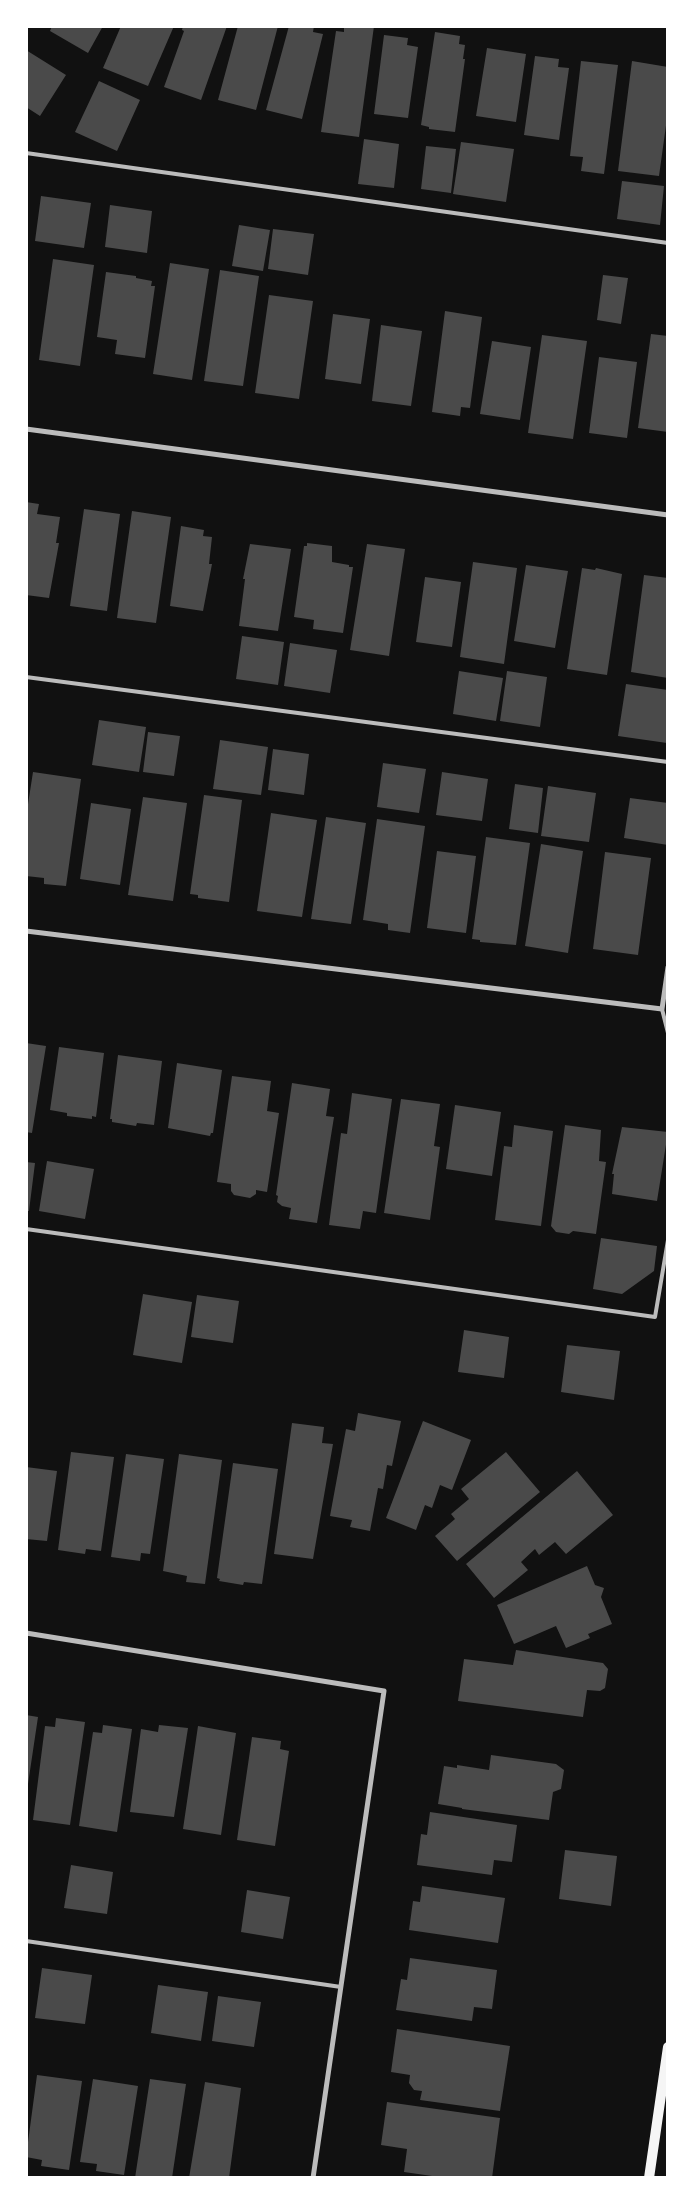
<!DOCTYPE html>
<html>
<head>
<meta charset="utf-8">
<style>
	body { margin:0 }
	#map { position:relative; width:694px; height:2204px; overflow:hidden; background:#111; font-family:"Roboto Condensed",sans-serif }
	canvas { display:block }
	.frame { position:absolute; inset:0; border:28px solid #fff; pointer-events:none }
</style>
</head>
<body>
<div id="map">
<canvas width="694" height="2204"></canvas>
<div class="frame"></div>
</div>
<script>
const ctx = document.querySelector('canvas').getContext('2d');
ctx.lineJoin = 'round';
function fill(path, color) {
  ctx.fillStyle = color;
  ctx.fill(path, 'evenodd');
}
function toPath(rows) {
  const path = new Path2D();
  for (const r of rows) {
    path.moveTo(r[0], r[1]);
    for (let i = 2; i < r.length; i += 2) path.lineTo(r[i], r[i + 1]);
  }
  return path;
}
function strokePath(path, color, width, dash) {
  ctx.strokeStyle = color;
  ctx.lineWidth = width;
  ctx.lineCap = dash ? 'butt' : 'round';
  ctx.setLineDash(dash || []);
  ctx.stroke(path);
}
fill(toPath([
	[52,26,103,26,88,53,50,31],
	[121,26,174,26,148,86,103,68],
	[183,26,227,26,201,100,164,87,184,31,182,30],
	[238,26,278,26,256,110,218,100],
	[289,26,314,26,313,32,323,34,302,119,266,110],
	[344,26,374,26,359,137,321,132,336,31,344,32],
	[435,32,460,36,459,44,465,45,463,59,465,59,455,132,429,129,429,127,421,125],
	[384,35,408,38,407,45,418,47,408,118,374,114],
	[487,48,526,54,516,122,476,116],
	[26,50,66,75,40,116,26,107],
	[535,56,559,59,558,67,569,68,559,140,524,135],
	[581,61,618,65,604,174,581,171,583,157,570,156],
	[632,61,668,67,668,111,659,176,618,171],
	[99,81,140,100,117,151,75,132],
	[364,139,399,144,394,188,358,184],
	[461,142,514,149,506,202,453,194],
	[426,146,456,149,451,193,421,189],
	[622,181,664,186,660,225,617,219],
	[41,196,91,203,84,248,35,241],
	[110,205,152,211,147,253,105,247],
	[239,225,270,230,263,271,232,266],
	[273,229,314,234,308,275,268,269],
	[53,259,94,265,80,366,39,360],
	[170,263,209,269,192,380,153,374],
	[220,270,259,276,243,386,204,381],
	[106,272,136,276,136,278,152,281,151,286,155,286,145,358,115,354,117,340,97,337],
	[603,275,628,278,621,324,597,320],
	[269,295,313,301,299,399,255,393],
	[445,311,482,317,470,408,461,407,460,416,432,412],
	[333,314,370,319,361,384,325,379],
	[381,325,422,331,411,406,372,401],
	[651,334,668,336,668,432,638,428],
	[542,335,587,341,573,439,528,433],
	[492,341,531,347,520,420,480,414],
	[599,357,637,362,627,438,589,433],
	[26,502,39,504,37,514,60,517,56,543,59,543,49,598,26,595],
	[84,509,120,514,107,611,70,606],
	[132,511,171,517,156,623,117,618],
	[181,526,204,530,203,536,212,537,209,564,212,564,203,611,170,606],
	[307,543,332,546,332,562,349,565,349,567,353,567,343,633,313,629,314,620,294,617,304,546,307,546],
	[250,544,291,549,278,631,239,626,245,579,243,579],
	[367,544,405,549,389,656,350,650],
	[473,562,517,568,504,664,460,657],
	[526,565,568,571,555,648,514,641],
	[582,568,595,570,596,568,622,574,607,675,567,669],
	[644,575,668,578,668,678,631,672],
	[425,577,461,582,452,647,416,642],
	[242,636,284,642,278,685,236,679],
	[290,643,337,650,330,693,284,686],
	[459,671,503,678,496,721,453,714],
	[507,671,547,677,540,727,500,721],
	[626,684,668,690,667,743,618,736],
	[99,720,146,727,139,772,92,765],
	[148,732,180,736,174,776,143,772],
	[220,740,268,747,261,795,213,789],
	[273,749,309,754,304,795,268,790],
	[383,763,426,769,419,813,377,807],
	[33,772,81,779,66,886,44,884,44,878,26,876,26,817],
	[442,772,488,779,482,821,436,815],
	[515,784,543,788,538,833,509,829],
	[548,786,596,793,589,842,541,836],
	[204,795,242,800,229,902,198,898,198,895,190,894],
	[143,797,187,803,173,901,128,895],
	[630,798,668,803,668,845,624,838],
	[91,803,131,809,120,885,80,879],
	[271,813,317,820,302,917,257,911],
	[326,817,366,823,351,924,311,919],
	[377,819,425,826,410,933,388,930,388,924,363,920],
	[486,837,530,843,516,945,480,942,480,940,472,939],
	[541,844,583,851,568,953,525,946],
	[437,851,476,856,466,933,427,928],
	[605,852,651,858,638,955,593,949],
	[26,1043,46,1046,32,1133,26,1132],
	[59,1047,104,1053,96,1117,92,1116,92,1119,67,1116,67,1113,50,1110],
	[118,1055,162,1061,154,1125,137,1123,136,1126,112,1122,112,1119,110,1119],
	[177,1063,222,1070,213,1133,211,1133,210,1136,168,1128],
	[232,1076,271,1081,267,1111,279,1113,267,1192,256,1190,256,1194,250,1198,234,1195,231,1191,231,1184,217,1182],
	[292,1083,330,1089,326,1116,334,1117,317,1223,289,1219,291,1208,282,1206,277,1202,278,1196,276,1195],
	[352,1093,392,1099,376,1213,363,1211,360,1229,329,1225,341,1133,347,1134],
	[401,1099,440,1104,434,1146,440,1147,430,1220,384,1213],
	[455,1105,501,1112,492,1176,446,1169],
	[514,1125,553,1131,541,1226,495,1220,504,1146,512,1147],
	[565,1125,601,1130,599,1161,606,1162,596,1234,573,1231,569,1234,556,1232,551,1226],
	[622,1127,668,1132,657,1201,612,1194,614,1174,612,1174],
	[47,1161,94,1169,85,1219,39,1211],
	[26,1162,35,1163,29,1211,26,1211],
	[601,1238,657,1246,654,1271,622,1294,593,1289],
	[143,1294,192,1302,182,1363,133,1355],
	[197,1295,239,1301,233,1343,191,1337],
	[464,1330,509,1337,504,1378,458,1372],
	[567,1345,620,1351,614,1400,561,1392],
	[358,1413,401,1421,392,1466,387,1465,383,1489,378,1488,370,1531,350,1527,352,1520,330,1516,346,1429,355,1431],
	[423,1421,471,1440,452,1490,440,1485,432,1508,425,1505,416,1530,386,1518],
	[292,1423,324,1427,322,1443,333,1444,313,1559,274,1554],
	[71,1452,114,1457,101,1551,86,1549,85,1554,58,1550],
	[506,1452,540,1492,457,1561,435,1536,455,1519,451,1514,469,1499,461,1489],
	[126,1454,164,1459,150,1554,141,1553,140,1561,111,1557],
	[179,1454,222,1460,205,1584,186,1582,187,1576,163,1571],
	[233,1463,278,1469,262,1584,244,1582,243,1585,219,1581,220,1579,217,1578],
	[26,1467,57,1471,47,1541,26,1539],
	[577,1471,613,1515,566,1554,555,1542,539,1555,535,1549,521,1562,528,1570,494,1598,466,1564],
	[587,1566,595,1585,604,1588,601,1597,612,1624,588,1634,590,1638,566,1648,556,1626,514,1644,497,1605],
	[516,1650,603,1663,608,1669,605,1688,600,1691,587,1690,583,1717,458,1701,464,1659,513,1665],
	[26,1715,38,1717,28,1784,26,1783],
	[56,1718,85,1722,70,1825,33,1820,45,1726,55,1727],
	[103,1725,132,1729,117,1832,79,1826,93,1732,102,1733],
	[159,1725,188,1728,174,1817,130,1812,141,1729,158,1732],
	[198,1726,236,1733,221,1835,183,1829],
	[252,1737,281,1741,280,1749,289,1751,275,1846,237,1840],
	[491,1755,556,1764,564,1770,561,1789,553,1792,549,1820,462,1809,462,1808,438,1804,444,1766,457,1768,457,1765,489,1770],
	[430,1812,517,1825,512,1862,494,1860,492,1875,417,1865,421,1834,427,1835],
	[565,1850,617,1856,611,1906,559,1899],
	[71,1865,113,1872,107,1914,64,1908],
	[422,1886,505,1898,498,1943,409,1930,413,1901,420,1902],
	[247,1890,290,1897,283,1939,241,1932],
	[410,1958,497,1970,492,2009,474,2007,472,2021,396,2010,401,1979,407,1980],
	[42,1968,92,1975,85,2024,35,2018],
	[158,1985,208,1992,201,2041,151,2033],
	[218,1996,261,2002,254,2047,212,2041],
	[397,2029,510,2046,500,2111,420,2100,422,2091,414,2090,409,2083,410,2075,391,2072],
	[37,2075,82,2081,69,2170,41,2166,42,2160,26,2157],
	[93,2079,138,2086,124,2175,96,2171,97,2164,80,2162],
	[150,2079,186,2084,172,2178,135,2178],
	[205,2082,241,2088,229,2178,189,2178],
	[387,2102,500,2118,492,2178,446,2178,404,2172,407,2149,381,2145]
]), '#4a4a4a');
strokePath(toPath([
	[26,153,668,243],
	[26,677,668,762],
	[662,1009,668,1033],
	[26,1229,655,1317,668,1240],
	[26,1941,341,1987]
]), '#bcbcbc', 4);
strokePath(toPath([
	[26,429,668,515],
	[26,931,662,1009,668,967],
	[26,1633,384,1691,313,2178]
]), '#bcbcbc', 5);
strokePath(toPath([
	[649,2178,668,2047]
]), '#f5f5f5', 10);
</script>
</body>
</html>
